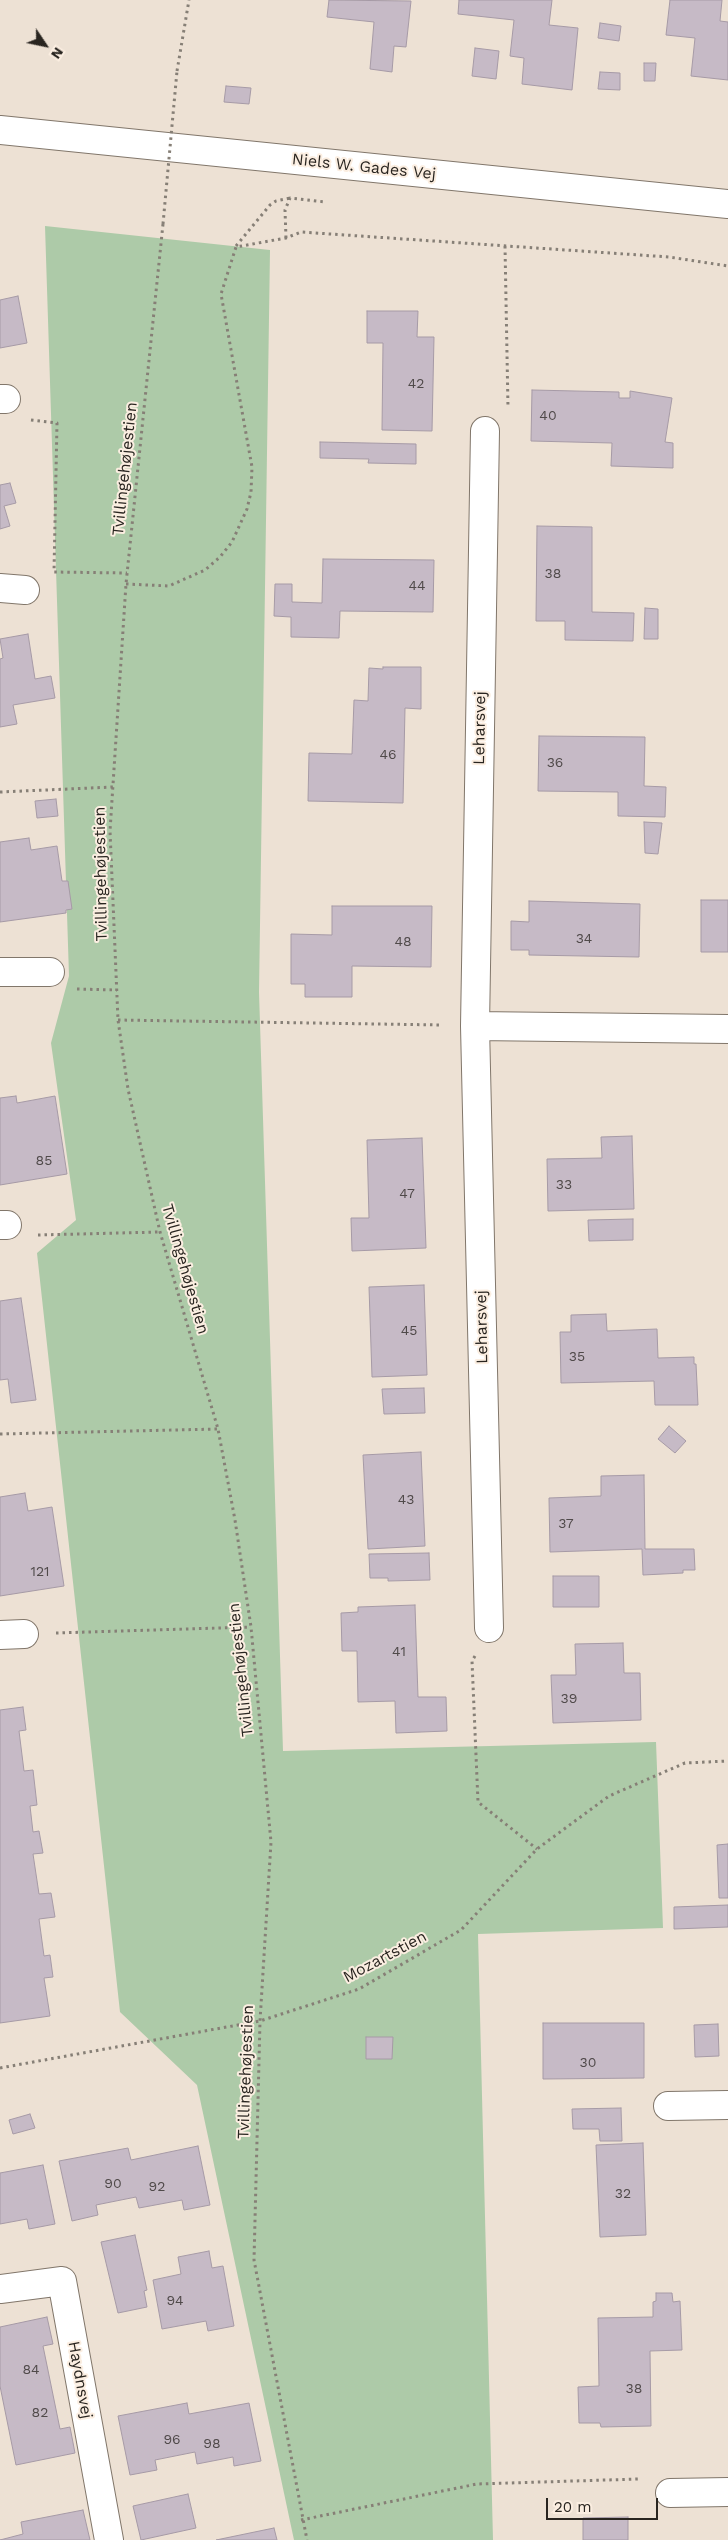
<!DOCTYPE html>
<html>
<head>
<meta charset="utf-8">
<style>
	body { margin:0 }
	#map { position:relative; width:728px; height:2540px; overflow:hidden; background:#ede1d4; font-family:"Work Sans",sans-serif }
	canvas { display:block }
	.north { position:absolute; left:20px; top:20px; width:50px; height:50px; -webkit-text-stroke:4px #fbeee1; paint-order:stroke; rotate:124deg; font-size:14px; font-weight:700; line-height:20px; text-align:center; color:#292520 }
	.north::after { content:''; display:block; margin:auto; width:18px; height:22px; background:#292520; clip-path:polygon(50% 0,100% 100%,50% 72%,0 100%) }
	.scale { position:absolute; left:546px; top:2498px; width:112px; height:22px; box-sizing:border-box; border:2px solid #292520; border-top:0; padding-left:6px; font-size:15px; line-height:18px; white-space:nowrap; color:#292520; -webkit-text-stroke:4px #fbeee1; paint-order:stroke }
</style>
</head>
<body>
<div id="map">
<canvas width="728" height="2540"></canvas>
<div class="north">N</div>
<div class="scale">20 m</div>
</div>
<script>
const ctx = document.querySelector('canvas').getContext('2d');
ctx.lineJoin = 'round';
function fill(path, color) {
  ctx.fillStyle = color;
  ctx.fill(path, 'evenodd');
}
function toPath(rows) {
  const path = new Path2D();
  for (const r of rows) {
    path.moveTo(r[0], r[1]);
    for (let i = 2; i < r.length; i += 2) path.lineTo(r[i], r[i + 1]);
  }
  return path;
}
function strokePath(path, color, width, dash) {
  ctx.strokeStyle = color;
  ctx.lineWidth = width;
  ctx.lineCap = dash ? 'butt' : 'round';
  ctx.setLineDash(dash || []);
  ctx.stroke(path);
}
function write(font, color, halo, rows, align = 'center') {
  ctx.font = font + ' "Work Sans",sans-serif';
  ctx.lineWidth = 4;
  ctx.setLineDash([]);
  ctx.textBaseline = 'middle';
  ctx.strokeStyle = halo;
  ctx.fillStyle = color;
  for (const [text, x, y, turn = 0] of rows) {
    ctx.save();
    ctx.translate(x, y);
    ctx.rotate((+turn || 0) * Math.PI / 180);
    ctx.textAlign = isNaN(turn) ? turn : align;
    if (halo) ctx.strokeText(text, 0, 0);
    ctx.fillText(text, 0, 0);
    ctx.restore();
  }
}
fill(toPath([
	[45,226,270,250,259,992,283,1751,656,1742,663,1928,478,1934,493,2540,294,2540,197,2085,120,2012,37,1253,76,1220,51,1043,69,976]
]), '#adcaa8');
const building = toPath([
	[329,0,411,1,406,47,394,46,392,72,370,69,374,22,327,17,329,0],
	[459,0,552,0,549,25,578,28,572,90,522,84,524,58,510,56,514,20,458,14,459,0],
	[670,0,722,0,720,21,728,22,728,80,691,76,695,38,666,35,670,0],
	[600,23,621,26,619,41,598,38,600,23],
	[475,48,499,51,496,79,472,76,475,48],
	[644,63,656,63,655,81,644,81,644,63],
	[600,72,620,73,620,90,598,89,600,72],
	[226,86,251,88,249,104,224,102,226,86],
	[18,296,27,343,0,348,0,300,18,296],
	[367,311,418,311,417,337,434,337,432,431,382,430,383,343,367,343,367,311],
	[532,390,619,392,619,398,630,398,630,391,672,398,665,442,673,443,673,468,611,466,612,443,531,441,532,390],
	[320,442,416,444,416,464,368,463,369,459,320,458,320,442],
	[10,483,16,503,4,506,10,526,0,529,0,485,10,483],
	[537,526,592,527,592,612,634,613,633,641,565,640,565,621,536,621,537,526],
	[323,559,434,560,433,612,340,611,339,638,291,637,291,617,274,616,275,584,292,584,292,602,322,603,323,559],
	[645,608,658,609,658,639,644,639,645,608],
	[28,634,35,679,51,676,55,698,13,705,17,724,0,727,0,659,3,658,0,639,28,634],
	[383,667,421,667,421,709,405,708,403,803,308,801,309,753,352,754,354,700,368,701,369,668,383,669,383,667],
	[539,736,645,737,644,786,666,787,665,817,618,816,618,792,538,791,539,736],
	[56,799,58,816,37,818,35,801,56,799],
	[644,822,662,823,658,854,645,853,644,822],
	[29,838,31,850,57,846,62,881,68,881,72,909,66,910,66,913,0,922,0,842,29,838],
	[701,900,728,900,728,952,701,952,701,900],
	[529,901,640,904,639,957,529,955,529,950,511,950,511,921,529,922,529,901],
	[332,906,432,906,431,967,352,966,352,997,305,997,305,984,291,984,291,934,332,935,332,906],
	[16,1096,17,1103,55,1096,67,1174,0,1185,0,1098,16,1096],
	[632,1136,634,1209,548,1211,547,1159,602,1158,601,1137,632,1136],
	[422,1138,426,1248,352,1251,351,1218,369,1218,367,1140,422,1138],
	[633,1219,633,1240,589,1241,588,1220,633,1219],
	[424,1285,427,1375,372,1377,369,1287,424,1285],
	[21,1298,36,1400,11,1403,8,1379,0,1380,0,1301,21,1298],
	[606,1314,607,1331,657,1329,658,1358,694,1357,694,1364,696,1364,698,1405,655,1405,654,1381,561,1383,560,1332,571,1332,571,1315,606,1314],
	[424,1388,425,1413,384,1414,382,1389,424,1388],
	[669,1426,686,1441,675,1453,658,1439,669,1426],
	[421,1452,425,1546,368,1549,363,1455,421,1452],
	[644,1475,645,1549,694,1549,695,1570,683,1570,683,1573,643,1575,642,1549,550,1552,549,1498,601,1496,601,1476,644,1475],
	[25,1493,28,1511,52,1507,64,1586,0,1596,0,1497,25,1493],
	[429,1553,430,1580,388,1581,388,1578,370,1578,369,1554,429,1553],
	[553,1576,599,1576,599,1607,553,1607,553,1576],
	[415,1605,418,1697,446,1697,447,1731,396,1733,395,1701,358,1702,357,1651,342,1651,341,1613,358,1612,358,1607,415,1605],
	[623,1643,624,1673,640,1673,641,1720,553,1723,551,1675,576,1675,575,1644,623,1643],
	[23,1707,26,1730,19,1731,24,1771,33,1770,37,1805,30,1806,33,1832,39,1831,43,1853,33,1854,39,1894,51,1893,55,1917,39,1919,44,1956,50,1955,53,1977,44,1978,50,2016,0,2023,0,1710,23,1707],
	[728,1844,728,1898,719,1898,717,1845,728,1844],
	[728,1905,728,1927,674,1929,674,1907,728,1905],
	[543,2023,644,2023,644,2078,543,2079,543,2023],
	[718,2024,719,2056,695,2057,694,2025,718,2024],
	[366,2037,393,2037,392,2059,366,2059,366,2037],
	[621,2108,622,2141,600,2141,599,2129,573,2129,572,2109,621,2108],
	[30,2114,35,2128,13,2134,9,2120,30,2114],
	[643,2143,646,2235,600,2237,596,2145,643,2143],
	[198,2146,210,2205,184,2210,182,2200,139,2208,136,2197,96,2205,98,2215,72,2221,59,2161,128,2148,131,2160,198,2146],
	[43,2165,55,2224,29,2229,27,2219,0,2224,0,2173,43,2165],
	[135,2235,147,2290,144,2291,147,2307,118,2313,101,2242,135,2235],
	[209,2251,212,2268,223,2266,234,2326,208,2331,206,2321,162,2329,153,2280,181,2274,178,2257,209,2251],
	[656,2293,672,2293,673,2302,680,2301,682,2350,650,2351,651,2426,601,2427,600,2423,579,2423,578,2387,599,2386,598,2318,653,2317,653,2302,656,2301,656,2293],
	[47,2317,53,2344,43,2346,60,2429,70,2427,75,2453,16,2465,0,2386,0,2327,47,2317],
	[187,2403,189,2414,249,2403,261,2461,234,2466,233,2457,197,2464,195,2452,155,2460,157,2470,130,2475,118,2416,187,2403],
	[188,2494,196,2528,141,2540,133,2506,188,2494],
	[83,2510,90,2540,0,2540,23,2534,21,2522,83,2510],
	[628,2517,628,2540,583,2540,583,2518,628,2517],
	[274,2528,277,2540,216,2540,274,2528]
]);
fill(building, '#c6bac6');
strokePath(building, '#a69aa6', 1);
const minor = toPath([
	[0,130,728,204],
	[0,399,6,399],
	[485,431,475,1026,489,1628],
	[0,588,25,590],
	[0,972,50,972],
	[475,1026,728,1029],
	[0,1225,7,1225],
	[0,1635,24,1634],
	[668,2106,728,2105],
	[0,2289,62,2281,109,2540],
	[670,2493,728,2492]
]);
strokePath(minor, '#81766a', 30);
strokePath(toPath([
	[177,71,189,0],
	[163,224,126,584,110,831,118,1020,128,1089,160,1232,218,1429,235,1520,251,1627,271,1842,260,2021,254,2260,307,2540],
	[286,238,285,210,290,198,326,202],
	[236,246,270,205,276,201,290,198],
	[505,246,508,408],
	[31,420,57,423,54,572,127,573],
	[126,584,169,586,205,570,220,557,232,542,247,509,251,492,252,467,221,294,236,247,286,238,301,232,669,257,728,266],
	[0,792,113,787],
	[77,989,117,990],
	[118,1020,442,1025],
	[38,1235,160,1232],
	[0,1434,218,1429],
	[56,1633,251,1627],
	[475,1656,472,1661,478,1802,537,1849],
	[0,2068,260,2021,359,1989,461,1930,537,1849,609,1796,685,1763,728,1761],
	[301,2520,477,2484,639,2479]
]), '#867f76', 3, [2.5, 4]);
strokePath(minor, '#fff', 28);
strokePath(toPath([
	[163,224,177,71]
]), '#867f76', 3, [2.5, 4]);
write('14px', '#504a4a', null, [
	["42",416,384],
	["40",548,416],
	["38",553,574],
	["44",417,586],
	["46",388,755],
	["36",555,763],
	["34",584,939],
	["48",403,942],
	["85",44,1161],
	["33",564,1185],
	["47",407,1194],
	["45",409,1331],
	["35",577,1357],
	["43",406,1500],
	["37",566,1524],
	["121",40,1572],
	["41",399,1652],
	["39",569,1699],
	["30",588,2063],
	["90",113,2184],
	["92",157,2187],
	["32",623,2194],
	["94",175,2301],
	["84",31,2370],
	["38",634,2389],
	["82",40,2413],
	["96",172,2440],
	["98",212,2444]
]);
write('16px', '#292520', '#fbeee1', [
	["Niels W. Gades Vej",364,167,6],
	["Tvillingehøjestien",125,469,-84],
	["Leharsvej",480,728,-89],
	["Tvillingehøjestien",101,874,-91],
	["Tvillingehøjestien",185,1269,74],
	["Leharsvej",482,1327,-91],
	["Tvillingehøjestien",241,1670,-96],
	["Mozartstien",385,1957,-28],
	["Tvillingehøjestien",246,2072,-88],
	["Haydnsvej",80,2380,80]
]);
</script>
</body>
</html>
